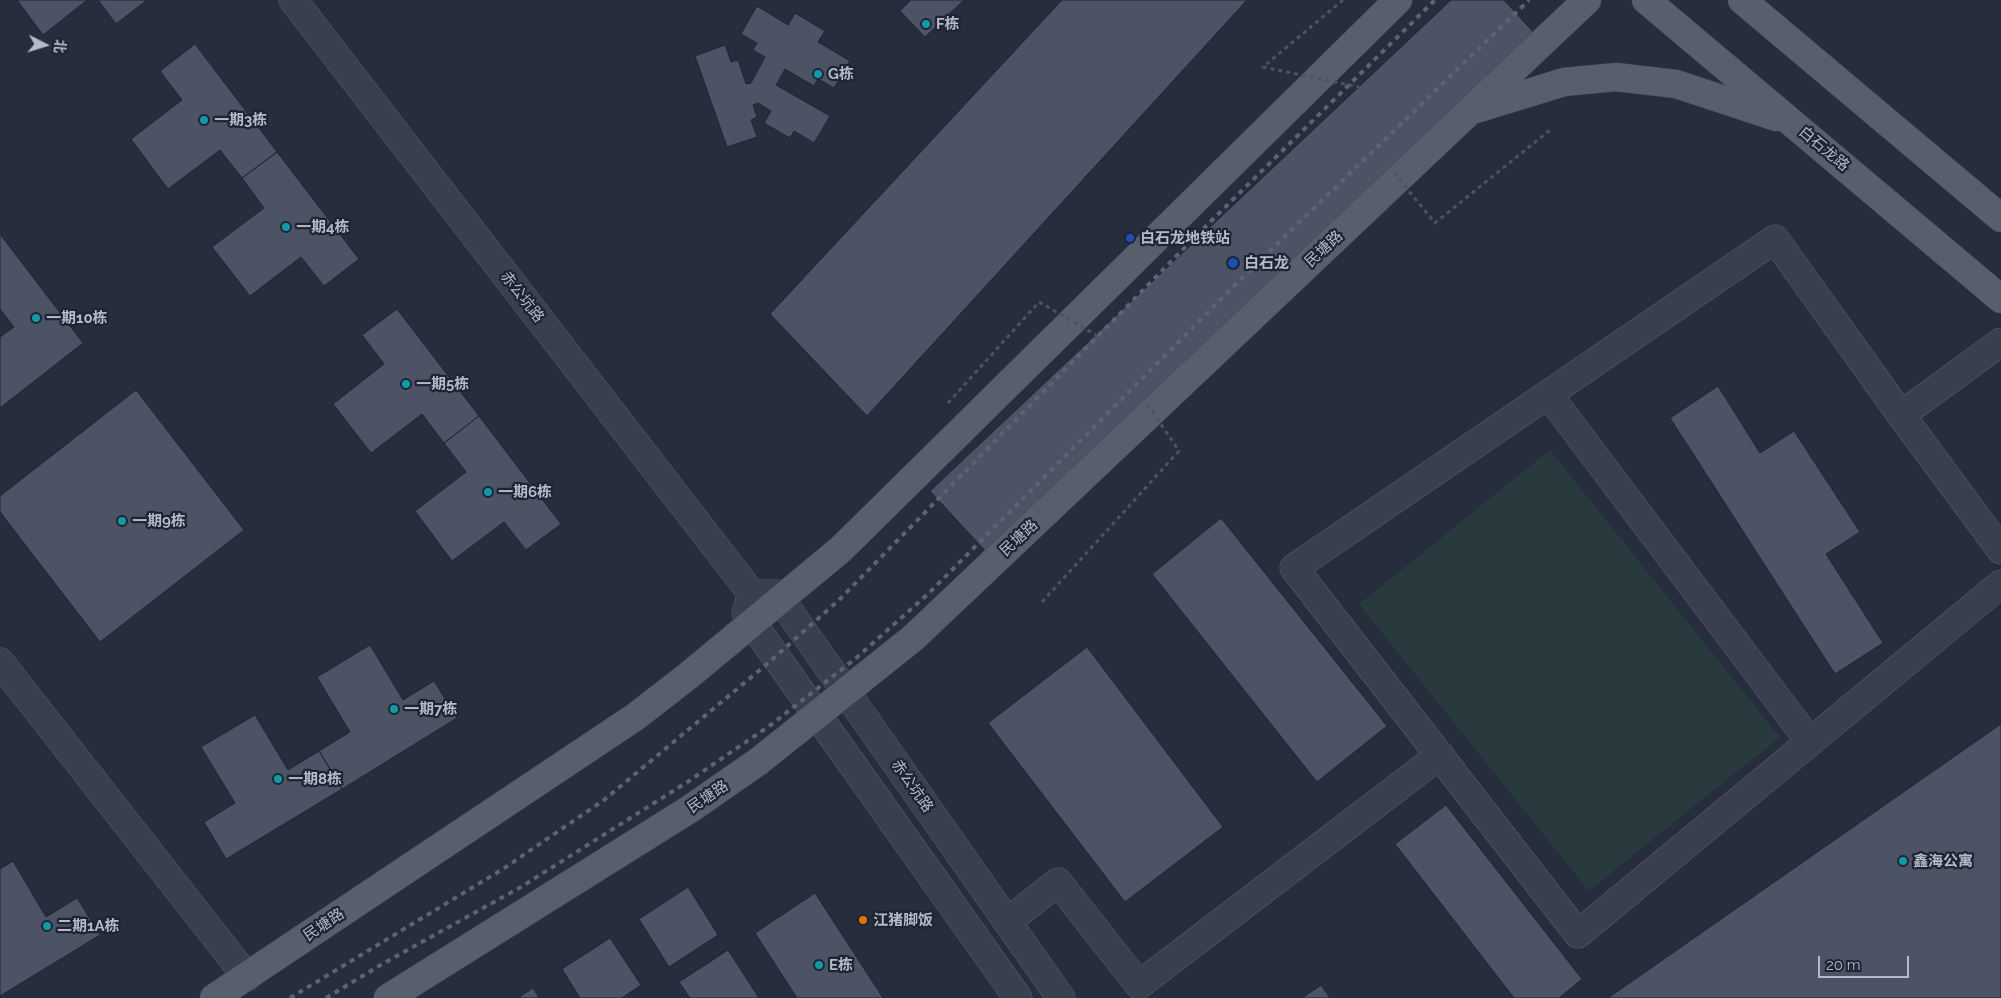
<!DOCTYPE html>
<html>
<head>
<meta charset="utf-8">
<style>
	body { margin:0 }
	#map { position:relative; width:2001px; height:998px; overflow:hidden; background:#262d3c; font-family:Raleway,"Noto Sans SC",sans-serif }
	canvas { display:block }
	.north { position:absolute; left:20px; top:20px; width:50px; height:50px; -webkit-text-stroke:4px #1e2432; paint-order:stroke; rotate:95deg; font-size:14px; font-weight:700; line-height:20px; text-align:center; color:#b5bac8 }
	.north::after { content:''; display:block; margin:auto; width:18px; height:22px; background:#b5bac8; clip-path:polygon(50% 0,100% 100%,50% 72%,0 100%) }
	.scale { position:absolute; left:1818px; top:956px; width:91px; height:22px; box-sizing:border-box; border:2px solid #b5bac8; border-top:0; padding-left:6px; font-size:15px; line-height:18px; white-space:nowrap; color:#b5bac8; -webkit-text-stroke:4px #1e2432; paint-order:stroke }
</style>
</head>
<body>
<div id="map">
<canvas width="2001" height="998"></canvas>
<div class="north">北</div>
<div class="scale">20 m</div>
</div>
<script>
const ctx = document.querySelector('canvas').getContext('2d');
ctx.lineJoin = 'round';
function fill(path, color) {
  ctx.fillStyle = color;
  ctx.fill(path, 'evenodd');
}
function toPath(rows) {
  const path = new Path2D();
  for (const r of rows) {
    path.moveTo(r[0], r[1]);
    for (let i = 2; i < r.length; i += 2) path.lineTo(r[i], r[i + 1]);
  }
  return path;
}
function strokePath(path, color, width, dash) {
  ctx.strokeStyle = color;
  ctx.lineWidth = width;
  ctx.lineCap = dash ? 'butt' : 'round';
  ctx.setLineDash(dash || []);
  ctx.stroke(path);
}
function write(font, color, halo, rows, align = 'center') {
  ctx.font = font + ' Raleway,"Noto Sans SC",sans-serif';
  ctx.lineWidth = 4.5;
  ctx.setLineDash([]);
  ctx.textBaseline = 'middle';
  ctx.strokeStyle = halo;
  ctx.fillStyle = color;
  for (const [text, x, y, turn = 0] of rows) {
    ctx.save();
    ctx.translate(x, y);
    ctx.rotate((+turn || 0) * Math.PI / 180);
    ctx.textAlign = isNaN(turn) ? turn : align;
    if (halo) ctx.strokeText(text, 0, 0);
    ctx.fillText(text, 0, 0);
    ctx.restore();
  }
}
fill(toPath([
	[1550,450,1780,737,1589,891,1359,604]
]), '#283a3e');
const building = toPath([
	[17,0,87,0,43,35,17,0],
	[98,0,147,0,116,24,98,0],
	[911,0,964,0,925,37,900,11,911,0],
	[1062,0,1247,0,867,416,770,314,1062,0],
	[1451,0,1504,0,1538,37,989,555,930,491,1451,0],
	[757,6,788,25,795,13,825,31,818,42,850,61,834,88,818,79,814,86,785,69,776,85,830,116,814,143,794,131,790,138,764,123,771,111,758,103,753,105,757,117,751,120,757,137,727,147,695,56,725,45,731,62,738,60,746,84,751,83,765,57,753,50,757,43,741,34,757,6],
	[195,44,277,152,242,178,220,150,168,189,131,139,182,100,160,71,195,44],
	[277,152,359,259,324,286,301,257,250,296,212,247,264,208,242,178,277,152],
	[0,234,83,343,0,408,0,337,14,327,0,309,0,234],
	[397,309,479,416,444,443,422,414,371,453,333,404,384,364,362,335,397,309],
	[1718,386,1760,453,1794,431,1860,532,1826,554,1883,643,1835,674,1670,418,1718,386],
	[136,390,244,530,100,642,0,512,0,496,136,390],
	[479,416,561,524,526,550,504,522,452,561,415,511,466,472,444,443,479,416],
	[1221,518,1387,726,1317,782,1152,574,1221,518],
	[370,645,403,700,434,681,457,718,342,789,319,751,350,732,317,677,370,645],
	[1087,647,1223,827,1125,902,988,723,1087,647],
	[255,715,288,770,319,751,342,789,226,859,204,822,235,803,201,747,255,715],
	[2001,724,2001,998,1608,998,2001,724],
	[1446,805,1582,979,1559,998,1514,998,1395,844,1446,805],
	[13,861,46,917,77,898,100,935,0,996,0,869,13,861],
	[688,887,718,935,669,967,639,919,688,887],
	[815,893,883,998,797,998,755,933,815,893],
	[610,938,641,985,622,998,580,998,562,969,610,938],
	[728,950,759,998,690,998,679,982,728,950],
	[1321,985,1330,998,1302,998,1321,985],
	[533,988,539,998,518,998,533,988]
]);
fill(building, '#4c5365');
strokePath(building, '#202634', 1);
const minor = toPath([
	[293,0,752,594],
	[1548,394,1810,742],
	[1901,415,2001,342],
	[2001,550,1901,415,1775,239,1294,568,1578,934,2001,584],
	[758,594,777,594,1061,998],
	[749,603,746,613,752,623,1018,998],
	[0,662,247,977],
	[1007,922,1058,882,1139,985,1440,755]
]);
const major = toPath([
	[1646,0,2001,299],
	[1742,0,2001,218],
	[1476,109,1564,82,1616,77,1676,84,1776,117],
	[214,998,635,717,688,676,841,549,1398,0],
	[388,998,690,809,759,761,913,638,1587,0]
]);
strokePath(minor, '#575d6b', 29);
strokePath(major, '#424856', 29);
strokePath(minor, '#393f4d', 28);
strokePath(major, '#575e6c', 28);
strokePath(toPath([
	[290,998,503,869,604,800,767,664,839,600,1200,232,1435,0],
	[326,998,384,963,521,887,689,781,772,724,855,659,928,594,1243,277,1529,0]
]), '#5c6373', 4, [5, 5]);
strokePath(toPath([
	[1343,0,1263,67,1359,87],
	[1394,173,1435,223,1550,130],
	[948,403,1039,302,1096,335],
	[1042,602,1179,451,1148,405]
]), '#47575c', 3, [4, 4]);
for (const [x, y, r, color] of [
	[926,24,5,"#0f9aa8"],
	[818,74,5,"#0f9aa8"],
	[204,120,5,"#0f9aa8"],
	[286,227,5,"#0f9aa8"],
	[1130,238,5,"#1a4fb4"],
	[1233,263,6,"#1a4fb4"],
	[36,318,5,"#0f9aa8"],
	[406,384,5,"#0f9aa8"],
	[488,492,5,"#0f9aa8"],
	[122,521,5,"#0f9aa8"],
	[394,709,5,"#0f9aa8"],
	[278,779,5,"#0f9aa8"],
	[1903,861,5,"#0f9aa8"],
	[863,920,5,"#e8710a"],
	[47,926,5,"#0f9aa8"],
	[819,965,5,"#0f9aa8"]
]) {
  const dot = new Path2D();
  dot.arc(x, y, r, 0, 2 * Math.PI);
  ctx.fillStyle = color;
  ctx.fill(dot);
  strokePath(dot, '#1e2432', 2);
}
write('bold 15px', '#b5bac8', '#1e2432', [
	["F栋",936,24],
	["G栋",828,74],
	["一期3栋",214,120],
	["一期4栋",296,227],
	["白石龙地铁站",1140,238],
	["白石龙",1244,263],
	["一期10栋",46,318],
	["一期5栋",416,384],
	["一期6栋",498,492],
	["一期9栋",132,521],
	["一期7栋",404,709],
	["一期8栋",288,779],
	["鑫海公寓",1913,861],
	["江猪脚饭",873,920],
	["二期1A栋",57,926],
	["E栋",829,965]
], 'left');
write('15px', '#b5bac8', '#1e2432', [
	["白石龙路",1824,149,40],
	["民塘路",1324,249,-43],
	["赤公坑路",522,297,52],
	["民塘路",1019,538,-43],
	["赤公坑路",912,786,55],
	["民塘路",708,797,-34],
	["民塘路",324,925,-34]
]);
</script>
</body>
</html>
